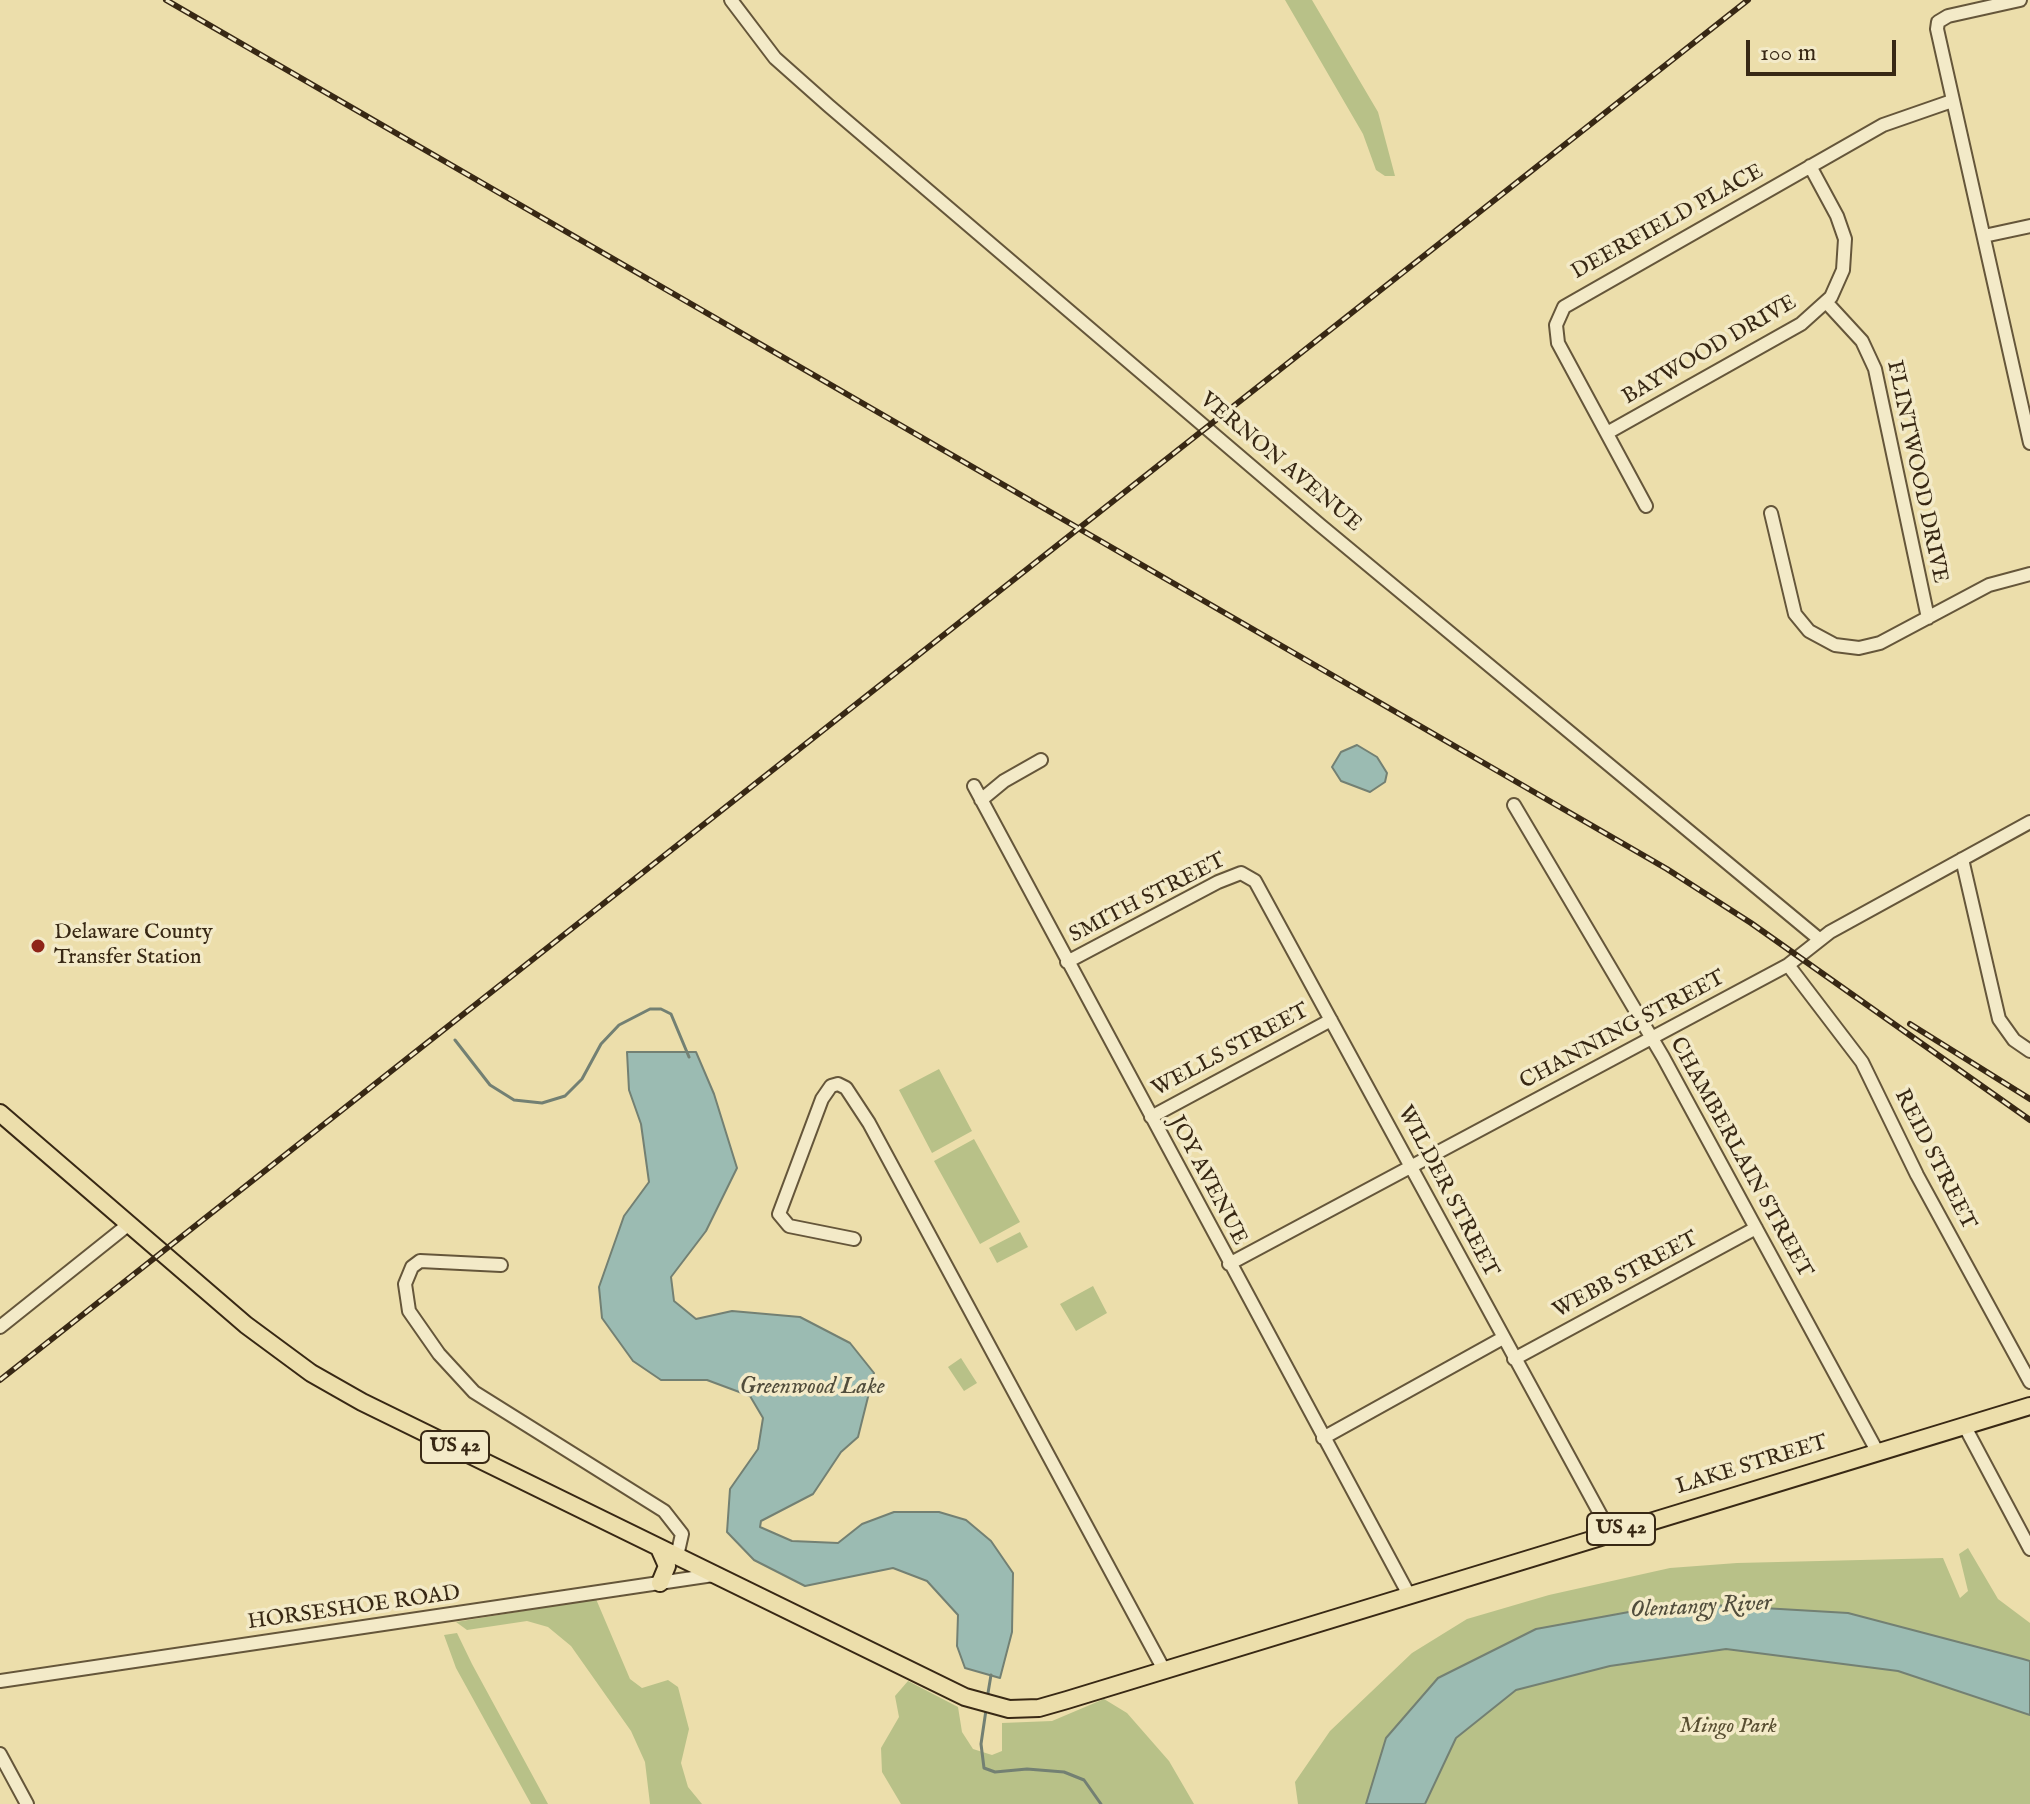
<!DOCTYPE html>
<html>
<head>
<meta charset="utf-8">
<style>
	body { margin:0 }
	#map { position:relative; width:2030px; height:1804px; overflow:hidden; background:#ecdeab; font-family:"IM FELL English",serif }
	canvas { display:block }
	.scale { position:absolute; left:1746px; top:40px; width:150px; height:36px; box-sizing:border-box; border:4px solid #382814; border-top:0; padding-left:10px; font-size:24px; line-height:28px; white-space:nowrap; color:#382814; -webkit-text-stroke:6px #f3eac8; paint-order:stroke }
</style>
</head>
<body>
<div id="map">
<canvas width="2030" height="1804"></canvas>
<div class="scale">100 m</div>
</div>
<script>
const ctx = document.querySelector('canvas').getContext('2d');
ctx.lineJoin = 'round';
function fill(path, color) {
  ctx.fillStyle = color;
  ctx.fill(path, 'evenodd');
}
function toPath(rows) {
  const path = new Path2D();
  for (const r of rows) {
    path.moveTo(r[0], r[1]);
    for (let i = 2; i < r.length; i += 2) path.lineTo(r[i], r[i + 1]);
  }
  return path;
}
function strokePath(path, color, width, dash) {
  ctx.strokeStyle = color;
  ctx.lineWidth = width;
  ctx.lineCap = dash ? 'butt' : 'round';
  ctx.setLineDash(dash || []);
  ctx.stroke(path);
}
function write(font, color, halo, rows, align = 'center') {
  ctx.font = font + ' "IM FELL English",serif';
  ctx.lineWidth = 7;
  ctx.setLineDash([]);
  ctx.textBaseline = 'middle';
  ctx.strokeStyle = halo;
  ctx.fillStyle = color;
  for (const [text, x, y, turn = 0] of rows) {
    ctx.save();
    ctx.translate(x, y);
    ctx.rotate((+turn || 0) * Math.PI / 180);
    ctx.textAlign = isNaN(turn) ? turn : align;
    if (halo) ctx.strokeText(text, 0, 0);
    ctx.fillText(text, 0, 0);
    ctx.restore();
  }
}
fill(toPath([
	[1285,0,1312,0,1378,112,1395,176,1385,176,1376,170,1363,134],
	[939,1069,972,1131,932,1153,899,1090],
	[974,1139,1020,1222,980,1244,934,1161],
	[1020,1232,1028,1247,997,1263,989,1248],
	[1093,1286,1107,1313,1076,1331,1060,1304],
	[961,1358,977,1383,964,1391,948,1367],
	[1968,1548,1998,1599,2030,1623,2030,1661,1848,1613,1678,1603,1386,1738,1366,1804,1298,1804,1295,1782,1330,1731,1412,1653,1467,1619,1549,1595,1670,1568,1737,1563,1943,1558,1960,1598,1968,1591,1959,1554],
	[596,1599,630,1679,642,1688,668,1680,678,1687,689,1729,681,1763,688,1787,702,1804,650,1804,645,1762,631,1731,571,1646,548,1627,527,1621,467,1630,456,1622],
	[457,1633,472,1664,548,1804,531,1804,456,1668,444,1635],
	[1726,1649,1898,1671,2030,1715,2030,1804,1425,1804,1456,1738,1516,1690,1610,1666],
	[908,1681,958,1707,962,1732,973,1749,992,1755,1002,1751,1002,1723,1052,1721,1104,1699,1127,1713,1169,1761,1194,1804,901,1804,882,1772,881,1748,899,1717,895,1696]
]), '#b8c188');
const water = toPath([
	[1357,745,1377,757,1387,773,1385,782,1370,792,1341,781,1332,767,1341,752,1357,745],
	[627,1052,696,1052,714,1094,737,1168,706,1231,671,1277,674,1301,696,1319,732,1311,800,1317,850,1343,874,1373,858,1437,841,1452,813,1494,761,1521,760,1527,792,1541,838,1543,862,1524,894,1512,939,1512,966,1520,991,1541,1013,1573,1012,1632,1000,1678,965,1668,957,1646,958,1615,927,1581,893,1568,805,1586,754,1560,727,1532,730,1489,758,1449,763,1418,750,1396,707,1380,661,1380,633,1361,602,1318,599,1287,624,1216,649,1182,641,1124,629,1090,627,1052],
	[1678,1603,1848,1613,2023,1659,2030,1661,2030,1715,1898,1671,1726,1649,1610,1666,1516,1690,1456,1738,1425,1804,1366,1804,1386,1738,1438,1678,1536,1629,1678,1603]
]);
fill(water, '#9bbbb2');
strokePath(water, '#738073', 2);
strokePath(toPath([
	[455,1040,490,1085,514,1100,542,1103,565,1096,582,1079,601,1044,619,1025,650,1009,661,1009,671,1014,689,1057],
	[987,1699,991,1675],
	[986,1710,981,1744,984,1768,995,1772,1027,1769,1064,1772,1084,1780,1101,1804]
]), '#738073', 3);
const minor = toPath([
	[731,0,775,58,829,106,1320,525,1819,939],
	[2020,0,1948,16,1938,22,1937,29,2030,443],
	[1984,236,2030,226],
	[1827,303,1862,341,1875,369,1928,618],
	[1607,433,1801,324,1831,297,1843,270,1845,239,1837,216,1810,166],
	[1646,506,1558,343,1556,325,1564,307,1883,125,1952,101],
	[1771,513,1795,614,1809,631,1835,645,1859,648,1880,643,1989,585,2030,574],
	[974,786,1408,1593],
	[981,800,1004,781,1041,760],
	[1514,805,1663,1057,1877,1451],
	[1962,859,1999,1019,2014,1040,2030,1051],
	[1067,962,1218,882,1241,873,1255,881,1610,1532],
	[1788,965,1862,1062,1917,1175,2030,1382],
	[1151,1117,1331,1020],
	[854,1239,789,1226,779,1214,822,1099,831,1086,838,1084,846,1088,869,1123,1163,1668],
	[1229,1264,1788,965,1830,932,2030,822],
	[501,1265,420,1261,412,1267,405,1284,409,1311,439,1354,474,1392,664,1511,682,1534,677,1556],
	[0,1327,129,1224],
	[1514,1359,1756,1228],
	[1964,1425,2030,1549],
	[1323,1438,1503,1338],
	[0,1681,713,1575],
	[0,1754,27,1804]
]);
const major = toPath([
	[0,1113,246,1325,311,1373,362,1402,965,1697,1009,1709,1039,1708,1067,1700,2030,1406],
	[659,1548,667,1566,660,1583]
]);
strokePath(minor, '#65563a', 16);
strokePath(major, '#382814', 20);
strokePath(minor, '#f3eac8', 12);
strokePath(major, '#ecdeab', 16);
const rail = toPath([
	[166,0,1667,869,1751,923,2030,1120],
	[1910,1024,2030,1099],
	[0,1380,1748,0]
]);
strokePath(rail, '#382814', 6);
strokePath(rail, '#f3eac8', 3, [9]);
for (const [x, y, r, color] of [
	[38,946,8,"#8f2418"]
]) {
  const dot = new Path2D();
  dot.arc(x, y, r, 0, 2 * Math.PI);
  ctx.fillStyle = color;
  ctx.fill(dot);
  strokePath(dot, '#f3eac8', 3);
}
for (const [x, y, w] of [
	[455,1447,68],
	[1621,1529,68]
]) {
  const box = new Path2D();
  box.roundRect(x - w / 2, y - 16, w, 32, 6);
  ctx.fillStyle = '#f3eac8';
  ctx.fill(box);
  strokePath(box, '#382814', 2);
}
write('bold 20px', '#382814', null, [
	["US 42",455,1447],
	["US 42",1621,1529]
]);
write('22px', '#382814', '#f3eac8', [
	["DEERFIELD PLACE",1668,223,-29],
	["BAYWOOD DRIVE",1710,351,-30],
	["VERNON AVENUE",1280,463,40],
	["FLINTWOOD DRIVE",1916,472,78],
	["SMITH STREET",1148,899,-27],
	["CHANNING STREET",1623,1031,-28],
	["WELLS STREET",1231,1051,-28],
	["CHAMBERLAIN STREET",1740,1158,61],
	["REID STREET",1934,1160,63],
	["JOY AVENUE",1207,1181,62],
	["WILDER STREET",1447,1192,62],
	["WEBB STREET",1626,1276,-28],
	["LAKE STREET",1752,1466,-17],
	["HORSESHOE ROAD",354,1609,-8]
]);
write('22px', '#382814', '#f3eac8', [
	["Delaware County",54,933],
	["Transfer Station",54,958]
], 'left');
write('italic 22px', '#584e31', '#f3eac8', [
	["Mingo Park",1728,1727]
]);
write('italic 24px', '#514d3c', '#f3eac8', [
	["Greenwood Lake",812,1388],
	["Olentangy River",1701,1608,-3]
]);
</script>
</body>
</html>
